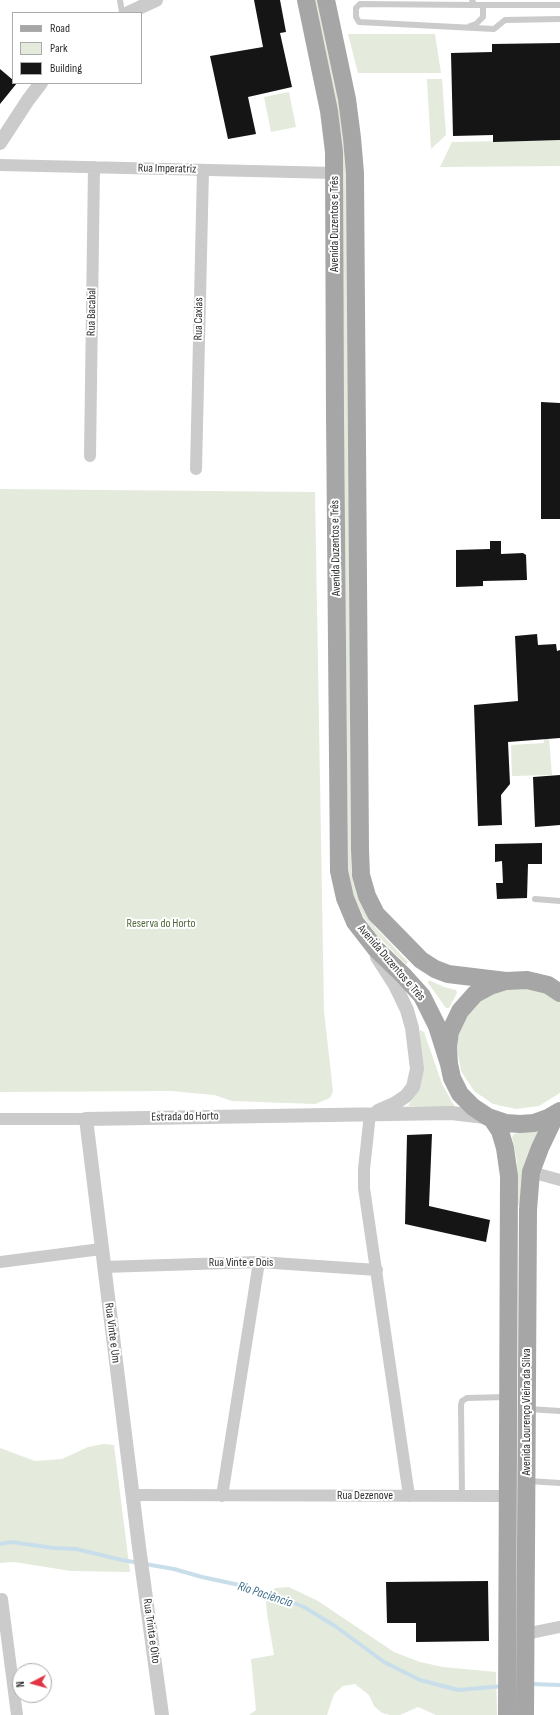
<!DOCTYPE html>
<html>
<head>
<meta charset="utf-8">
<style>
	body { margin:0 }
	#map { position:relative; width:560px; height:1715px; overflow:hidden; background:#fff; font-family:"Sofia Sans Condensed",sans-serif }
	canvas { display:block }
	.legend { position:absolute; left:12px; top:12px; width:130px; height:72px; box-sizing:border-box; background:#fff; border:1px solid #ababab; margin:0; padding:5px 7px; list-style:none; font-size:12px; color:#2e2e2e }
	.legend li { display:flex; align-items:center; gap:8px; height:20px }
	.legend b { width:20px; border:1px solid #ababab }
	.north { position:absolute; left:12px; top:1663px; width:40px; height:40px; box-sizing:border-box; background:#fff; border:1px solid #ababab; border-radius:50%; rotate:264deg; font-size:11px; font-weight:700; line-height:16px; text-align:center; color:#2e2e2e }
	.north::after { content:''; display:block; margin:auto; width:14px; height:18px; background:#e13543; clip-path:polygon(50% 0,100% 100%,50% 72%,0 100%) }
</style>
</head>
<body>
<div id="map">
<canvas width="560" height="1715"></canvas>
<ul class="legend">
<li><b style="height:5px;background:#a6a6a6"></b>Road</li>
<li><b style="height:11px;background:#e4ebdc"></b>Park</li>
<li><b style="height:11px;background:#151515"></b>Building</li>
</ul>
<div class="north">N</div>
</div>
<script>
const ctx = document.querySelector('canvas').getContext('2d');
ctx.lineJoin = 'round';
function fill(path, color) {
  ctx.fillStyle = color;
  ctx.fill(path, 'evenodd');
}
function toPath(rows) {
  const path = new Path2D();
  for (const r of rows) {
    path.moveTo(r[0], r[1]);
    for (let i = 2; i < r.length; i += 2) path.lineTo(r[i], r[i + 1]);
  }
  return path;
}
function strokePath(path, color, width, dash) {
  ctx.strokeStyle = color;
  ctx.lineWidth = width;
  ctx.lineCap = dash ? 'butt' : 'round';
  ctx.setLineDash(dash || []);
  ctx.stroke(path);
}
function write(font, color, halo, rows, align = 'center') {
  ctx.font = font + ' "Sofia Sans Condensed",sans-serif';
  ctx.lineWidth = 4;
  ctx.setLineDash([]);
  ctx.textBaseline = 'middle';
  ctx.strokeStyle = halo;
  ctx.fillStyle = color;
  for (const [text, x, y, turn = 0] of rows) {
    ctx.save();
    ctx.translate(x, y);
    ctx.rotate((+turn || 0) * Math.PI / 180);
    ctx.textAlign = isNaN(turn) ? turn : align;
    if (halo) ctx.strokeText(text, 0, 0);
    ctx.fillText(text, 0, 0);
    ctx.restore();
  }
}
fill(toPath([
	[314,0,318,0,340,99,347,173,351,870,354,882,366,913,375,927,408,962,406,965,376,934,363,916,353,895,348,872,342,228],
	[348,34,435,34,441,73,358,73],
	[442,79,446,135,431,149,427,79],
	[289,92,296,127,271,132,264,97],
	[560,140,560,166,440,167,452,142],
	[0,489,315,492,324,1011,333,1091,330,1098,315,1104,232,1101,214,1095,171,1091,0,1092],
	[547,713,552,775,512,776,511,745,544,743,543,720],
	[429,980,444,987,456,990,457,993,449,1008,446,1008,428,983],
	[523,985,554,996,560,1001,560,1093,539,1106,516,1109,493,1104,474,1091,461,1071,457,1048,460,1026,480,998],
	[420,1030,424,1032,442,1084,455,1107,408,1106,419,1089],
	[542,1128,520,1206,518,1205,517,1161,512,1137,514,1134],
	[103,1444,114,1445,130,1572,71,1571,14,1562,0,1563,0,1448,35,1461,62,1459,88,1447],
	[289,1587,318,1601,394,1652,420,1662,443,1667,496,1672,497,1715,436,1715,418,1707,400,1715,390,1715,382,1713,374,1706,369,1695,355,1684,343,1686,334,1694,327,1715,249,1715,256,1710,251,1659,274,1655,267,1614,266,1601,275,1588]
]), '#e4ebdc');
strokePath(toPath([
	[0,1544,11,1542,54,1548,76,1549,122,1560,174,1569,202,1577,244,1586,284,1599,304,1607,335,1626,384,1662,420,1680,458,1690,504,1686],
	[530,1684,560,1685]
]), '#c9deeb', 4);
fill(toPath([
	[254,0,280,0,286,32,280,33,292,87,248,97,256,134,228,139,210,56,263,47],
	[560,43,560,140,493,142,493,135,453,136,451,53,492,52,492,44],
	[0,69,13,80,13,83,17,83,0,104],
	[541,402,560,403,560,519,541,519],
	[490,541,501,541,501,554,523,553,526,555,527,580,483,581,483,586,456,587,456,550,490,549],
	[537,634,538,645,556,644,557,651,560,650,560,738,508,742,510,784,501,795,502,825,478,826,474,705,518,701,515,636],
	[560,775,560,825,535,827,533,777],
	[542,843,542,864,528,864,527,898,497,899,496,883,503,883,502,861,495,862,495,844],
	[432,1134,429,1206,490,1220,486,1242,405,1224,407,1135],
	[488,1581,489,1641,416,1642,416,1623,387,1623,386,1582]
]), '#151515');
strokePath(toPath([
	[120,0,122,13],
	[472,0,474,5,360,4,356,8,356,17,359,22,494,29,505,20,560,19],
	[474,5,560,5],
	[470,26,476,24,483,17,483,5],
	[535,899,560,901],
	[528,1409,560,1411],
	[528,1481,560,1483],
	[462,1496,461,1405,462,1401,467,1398,506,1397]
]), '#cbcbcb', 6);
strokePath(toPath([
	[0,165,335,173],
	[90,456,94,167],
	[196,469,203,170],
	[370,1114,364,1169,364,1188,409,1496],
	[0,1119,86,1119],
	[531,1172,560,1180],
	[0,1262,101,1249],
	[104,1267,259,1262,377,1270],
	[132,1495,507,1496],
	[222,1496,259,1262],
	[2,1599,17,1715],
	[525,1634,560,1627]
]), '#cbcbcb', 12);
strokePath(toPath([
	[128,13,156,0],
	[0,143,28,100,41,83],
	[377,957,395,985,407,1010,412,1028,417,1069,413,1087,406,1096,394,1104,378,1111],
	[162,1715,139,1547,86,1119,451,1113,485,1117]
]), '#cbcbcb', 14);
strokePath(toPath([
	[306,0,329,111,334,152,335,415,339,871,345,898,355,922,376,949,404,976,422,996,437,1026,449,1064],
	[326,0,347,99,352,138,355,173,360,850,361,875,367,896,376,914,421,960,435,969,448,974,506,981],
	[560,1111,548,1118,534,1123,520,1124,506,1123,488,1117,473,1107,460,1094,452,1078,449,1064,448,1047,450,1032,460,1011,475,994,490,986,506,981,527,980,548,985,560,993],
	[492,1119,500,1131,505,1148,509,1176,507,1715],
	[525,1715,528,1210,531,1172,540,1148,556,1114]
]), '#a6a6a6', 18);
write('12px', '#2e2e2e', '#fff', [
	["Rua Imperatriz",167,169,1],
	["Avenida Duzentos e Três",335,224,-90],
	["Rua Bacabal",92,312,-89],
	["Rua Caxias",199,319,-89],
	["Avenida Duzentos e Três",336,548,-91],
	["Avenida Duzentos e Três",391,963,49],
	["Estrada do Horto",185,1117,-1],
	["Rua Vinte e Dois",241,1263],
	["Rua Vinte e Um",112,1333,83],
	["Avenida Lourenço Vieira da Silva",527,1412,-90],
	["Rua Dezenove",365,1496],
	["Rua Trinta e Oito",151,1631,82]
]);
write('12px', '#52693d', '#fff', [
	["Reserva do Horto",161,924]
]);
write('italic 13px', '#3e708e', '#fff', [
	["Rio Paciência",265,1595,18]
]);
</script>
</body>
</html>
